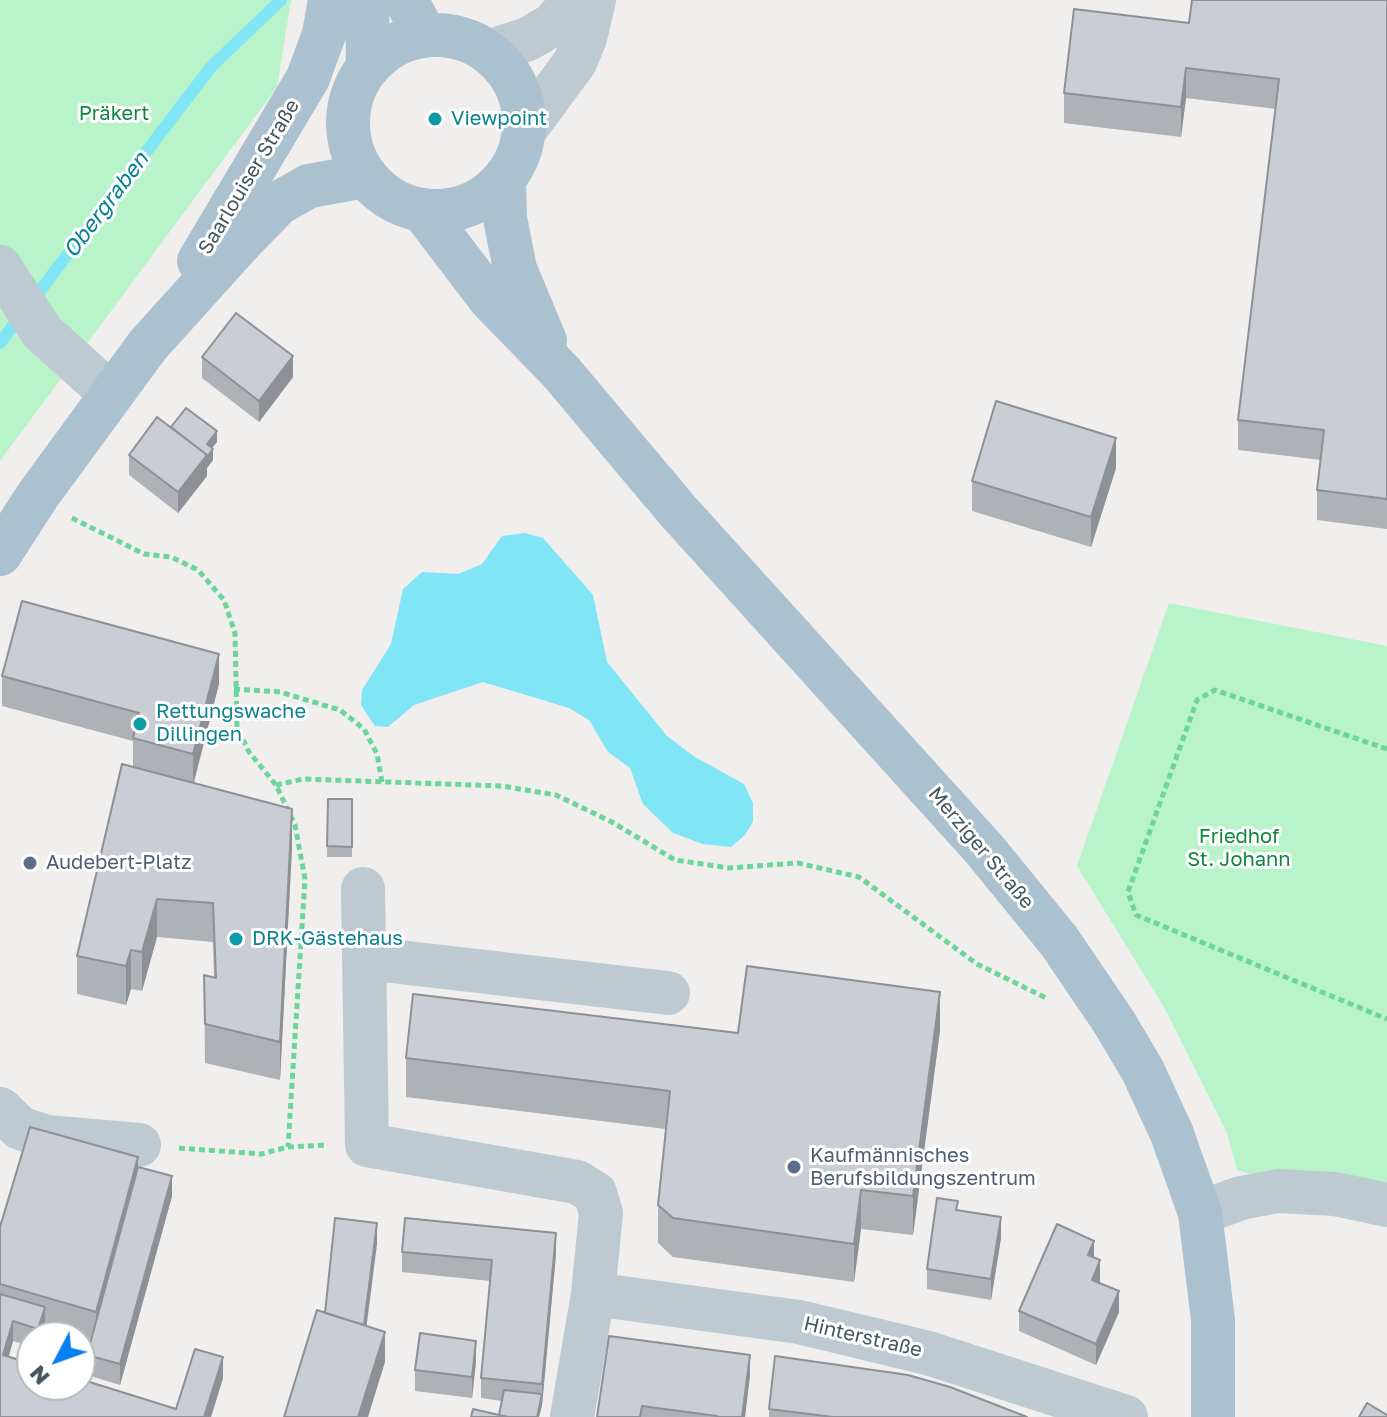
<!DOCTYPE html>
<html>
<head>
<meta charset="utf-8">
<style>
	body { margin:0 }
	#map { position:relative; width:1387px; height:1417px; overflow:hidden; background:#f1eeee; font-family:"Golos Text",sans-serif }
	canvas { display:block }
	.north { position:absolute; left:16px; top:1321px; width:80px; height:80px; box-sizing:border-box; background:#fff; border:2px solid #b4bbbf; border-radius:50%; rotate:229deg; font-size:22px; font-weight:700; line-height:32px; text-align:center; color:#44545e }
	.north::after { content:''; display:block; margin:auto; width:28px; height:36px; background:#0780f3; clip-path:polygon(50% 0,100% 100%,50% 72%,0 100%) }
</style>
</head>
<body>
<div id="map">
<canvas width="1387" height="1417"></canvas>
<div class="north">N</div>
</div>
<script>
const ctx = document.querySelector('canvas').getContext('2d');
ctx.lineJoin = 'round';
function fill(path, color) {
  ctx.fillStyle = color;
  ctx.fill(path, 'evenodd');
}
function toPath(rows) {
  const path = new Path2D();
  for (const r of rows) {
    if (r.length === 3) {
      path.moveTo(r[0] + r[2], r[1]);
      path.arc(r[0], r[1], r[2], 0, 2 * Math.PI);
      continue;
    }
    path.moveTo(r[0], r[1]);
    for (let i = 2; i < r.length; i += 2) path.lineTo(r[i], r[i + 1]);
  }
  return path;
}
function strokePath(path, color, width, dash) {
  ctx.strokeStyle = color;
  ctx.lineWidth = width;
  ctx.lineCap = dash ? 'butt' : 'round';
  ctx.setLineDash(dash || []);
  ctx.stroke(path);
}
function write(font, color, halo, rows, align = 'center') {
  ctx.font = font + ' "Golos Text",sans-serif';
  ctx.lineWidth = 6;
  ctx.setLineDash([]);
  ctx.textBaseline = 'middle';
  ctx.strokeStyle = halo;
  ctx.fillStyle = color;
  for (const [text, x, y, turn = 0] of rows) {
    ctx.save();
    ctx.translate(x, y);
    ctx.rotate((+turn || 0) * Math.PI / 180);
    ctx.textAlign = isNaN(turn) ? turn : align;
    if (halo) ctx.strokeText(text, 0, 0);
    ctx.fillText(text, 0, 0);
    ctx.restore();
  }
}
fill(toPath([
	[0,0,291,0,277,87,0,461],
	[1169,603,1387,646,1387,1212,1237,1170,1227,1133,1164,1007,1077,866]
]), '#b8f3ca');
fill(toPath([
	[525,533,543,538,593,595,607,662,667,736,695,757,744,784,753,803,753,822,745,835,731,847,703,844,673,833,643,804,630,768,608,752,589,720,569,708,483,682,414,705,388,727,375,726,361,705,362,690,391,644,403,589,422,572,458,574,482,564,502,536]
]), '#80e5f5');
strokePath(toPath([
	[0,343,211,67,281,0]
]), '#80e5f5', 12);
strokePath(toPath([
	[72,518,144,554,171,557,198,570,224,600,235,633,237,727,249,752,276,785,295,825,305,879,288,1147],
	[234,689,280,692,340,710,364,729,377,754,382,782],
	[1387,749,1215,690,1197,700,1128,892,1136,915,1387,1019],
	[276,785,303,779,502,786,556,795,612,822,675,860,729,868,798,863,859,877,977,964,1046,998],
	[179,1148,261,1154,288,1147,328,1145]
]), '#6cd599', 5, [6, 4]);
strokePath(toPath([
	[488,52,528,39,552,25,575,0],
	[525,130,575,62,585,38,594,0],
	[0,267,42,332,111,394],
	[363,889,367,1145,577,1182,595,1193,601,1213,593,1294,572,1417],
	[365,958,668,993],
	[0,1109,20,1128,47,1137,139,1145],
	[1200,1213,1241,1198,1278,1191,1335,1194,1387,1205],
	[593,1294,799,1322,928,1353,1126,1417]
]), '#bdcad2', 44);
strokePath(toPath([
	[367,0,368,65],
	[406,0,425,35],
	[436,123,88],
	[504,181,505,218,515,269,545,341],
	[423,211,490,299,561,372,677,510,984,849,1059,941,1114,1022,1143,1071,1172,1134,1200,1213,1213,1320,1213,1417],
	[199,261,308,78,324,34,330,0],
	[0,554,38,495,148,345,241,242,279,203,309,186,365,176]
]), '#abc1d0', 44);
fill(toPath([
	[1387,0,1387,529,1317,520,1317,490,1321,460,1238,450,1238,420,1276,109,1186,98,1181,137,1064,123,1064,93,1189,23],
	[202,357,293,377,259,422,202,378],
	[171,427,217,442,212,448,213,460,207,468,207,476,178,513,129,475,129,455],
	[1116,468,1091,547,972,511,972,481],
	[2,676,219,684,194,783,292,847,280,1080,205,1063,204,975,214,978,213,942,157,937,142,991,131,989,126,1005,77,994,77,956,133,767,133,741,2,706],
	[328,799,352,799,352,857,327,857],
	[940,1030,913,1235,861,1229,854,1282,673,1257,658,1243,658,1205,666,1129,406,1097,406,1058,738,1033],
	[138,1167,172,1196,120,1385,87,1375,87,1355,91,1340,45,1327,42,1337,32,1337,32,1347,13,1341,9,1356,176,1409,223,1378,211,1417,0,1417,0,1227],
	[958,1210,1001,1238,991,1300,927,1289,927,1269],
	[402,1252,556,1254,542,1405,539,1417,499,1415,502,1401,481,1398,481,1378,490,1281,402,1272],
	[1094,1257,1100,1281,1099,1283,1119,1312,1096,1365,1019,1331,1019,1311],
	[476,1361,472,1398,415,1391,415,1370],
	[750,1375,745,1417,597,1417],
	[769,1409,1027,1417,769,1417]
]), '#aeb1b6');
fill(toPath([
	[1186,68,1186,98,1181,137,1181,107],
	[293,356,293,377,259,422,259,401],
	[217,431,217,442,207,454,207,444],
	[1116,438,1116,468,1091,547,1091,517],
	[213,449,213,460,207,468,207,476,178,513,178,492],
	[219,654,219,684,193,784,193,754],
	[292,809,292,847,280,1080,280,1042],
	[157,899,157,937,142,991,142,952],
	[131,950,131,989,126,1005,126,966],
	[940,992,940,1030,913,1235,913,1196],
	[138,1157,138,1187,96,1342,96,1312],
	[172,1176,172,1196,120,1385,120,1364],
	[861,1190,861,1229,854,1282,854,1244],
	[1001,1217,1001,1238,991,1300,991,1279],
	[377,1223,377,1244,363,1354,363,1334],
	[556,1233,556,1254,542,1405,542,1384],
	[1094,1241,1094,1261,1088,1255],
	[1100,1260,1100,1281,1092,1300,1092,1280],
	[1119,1291,1119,1312,1096,1365,1096,1344],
	[45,1307,45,1328,42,1337,38,1337,38,1329],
	[13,1321,13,1341,3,1375,3,1355],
	[385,1332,385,1362,368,1417,358,1417],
	[476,1341,476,1361,472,1398,472,1377],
	[750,1355,750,1375,745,1417,742,1417],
	[223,1357,223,1378,211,1417,204,1417],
	[542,1394,542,1405,539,1417,537,1417]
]), '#8d9094');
const building = toPath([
	[1192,0,1387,0,1387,499,1317,490,1324,430,1238,420,1279,79,1186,68,1181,107,1064,93,1074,9,1189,23,1192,0],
	[236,313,293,356,259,401,202,357,236,313],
	[996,401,1116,438,1091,517,972,481,996,401],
	[186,408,217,431,207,444,213,449,207,457,207,455,171,427,186,408],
	[157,417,207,455,178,492,129,455,157,417],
	[22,601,219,654,193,754,133,738,139,713,2,676,22,601],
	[122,764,292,809,280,1042,205,1024,204,975,216,978,213,903,157,899,142,952,131,950,126,966,77,956,122,764],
	[328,799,352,799,352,847,327,846,328,799],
	[747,966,940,992,913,1196,861,1190,854,1244,673,1218,658,1205,670,1091,406,1058,413,994,738,1033,747,966],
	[30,1127,138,1157,96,1312,0,1284,0,1227,30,1127],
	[138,1167,172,1176,120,1364,87,1355,138,1167],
	[937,1198,958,1201,956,1210,1001,1217,991,1279,927,1269,937,1198],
	[335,1218,377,1223,364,1325,325,1313,335,1218],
	[405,1218,556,1233,542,1384,481,1378,492,1260,402,1252,405,1218],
	[1057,1224,1094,1241,1088,1255,1100,1260,1092,1280,1119,1291,1096,1344,1019,1311,1057,1224],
	[0,1294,45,1307,38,1329,13,1321,3,1355,32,1364,32,1385,80,1385,80,1379,176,1409,195,1349,223,1357,204,1417,0,1417,0,1294],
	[317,1310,385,1332,358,1417,284,1417,317,1310],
	[420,1333,476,1341,472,1377,415,1370,420,1333],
	[609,1336,750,1355,742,1417,717,1417,717,1416,642,1406,640,1417,597,1417,609,1336],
	[775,1356,908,1375,950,1387,1027,1417,833,1417,769,1409,775,1356],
	[504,1390,542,1394,537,1417,508,1417,499,1415,504,1390],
	[1367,1403,1387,1415,1387,1417,1359,1417,1367,1403],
	[473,1409,508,1417,471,1417,473,1409]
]);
fill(building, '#caced4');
strokePath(building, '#8d9094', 2);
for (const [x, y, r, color] of [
	[435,119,8,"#0f9aa8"],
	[140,724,8,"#0f9aa8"],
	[30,863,8,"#5c6f8a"],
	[236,939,8,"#0f9aa8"],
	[794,1167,8,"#5c6f8a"]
]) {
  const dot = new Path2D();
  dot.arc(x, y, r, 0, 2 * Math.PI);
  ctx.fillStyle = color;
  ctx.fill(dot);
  strokePath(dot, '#fff', 3);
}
write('20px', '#0d8741', '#fff', [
	["Präkert",114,114],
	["Friedhof",1239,837],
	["St. Johann",1239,860]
]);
write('20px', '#0d838f', '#fff', [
	["Viewpoint",451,119],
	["Rettungswache",156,712],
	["Dillingen",156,735],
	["DRK-Gästehaus",252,939]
], 'left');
write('20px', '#44545e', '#fff', [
	["Saarlouiser Straße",249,177,-59],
	["Merziger Straße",981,848,50],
	["Hinterstraße",863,1337,13]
]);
write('20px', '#4e5e75', '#fff', [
	["Audebert-Platz",46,863],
	["Kaufmännisches",810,1156],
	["Berufsbildungszentrum",810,1179]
], 'left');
write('italic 22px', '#038194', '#fff', [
	["Obergraben",106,205,-53]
]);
</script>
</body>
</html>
